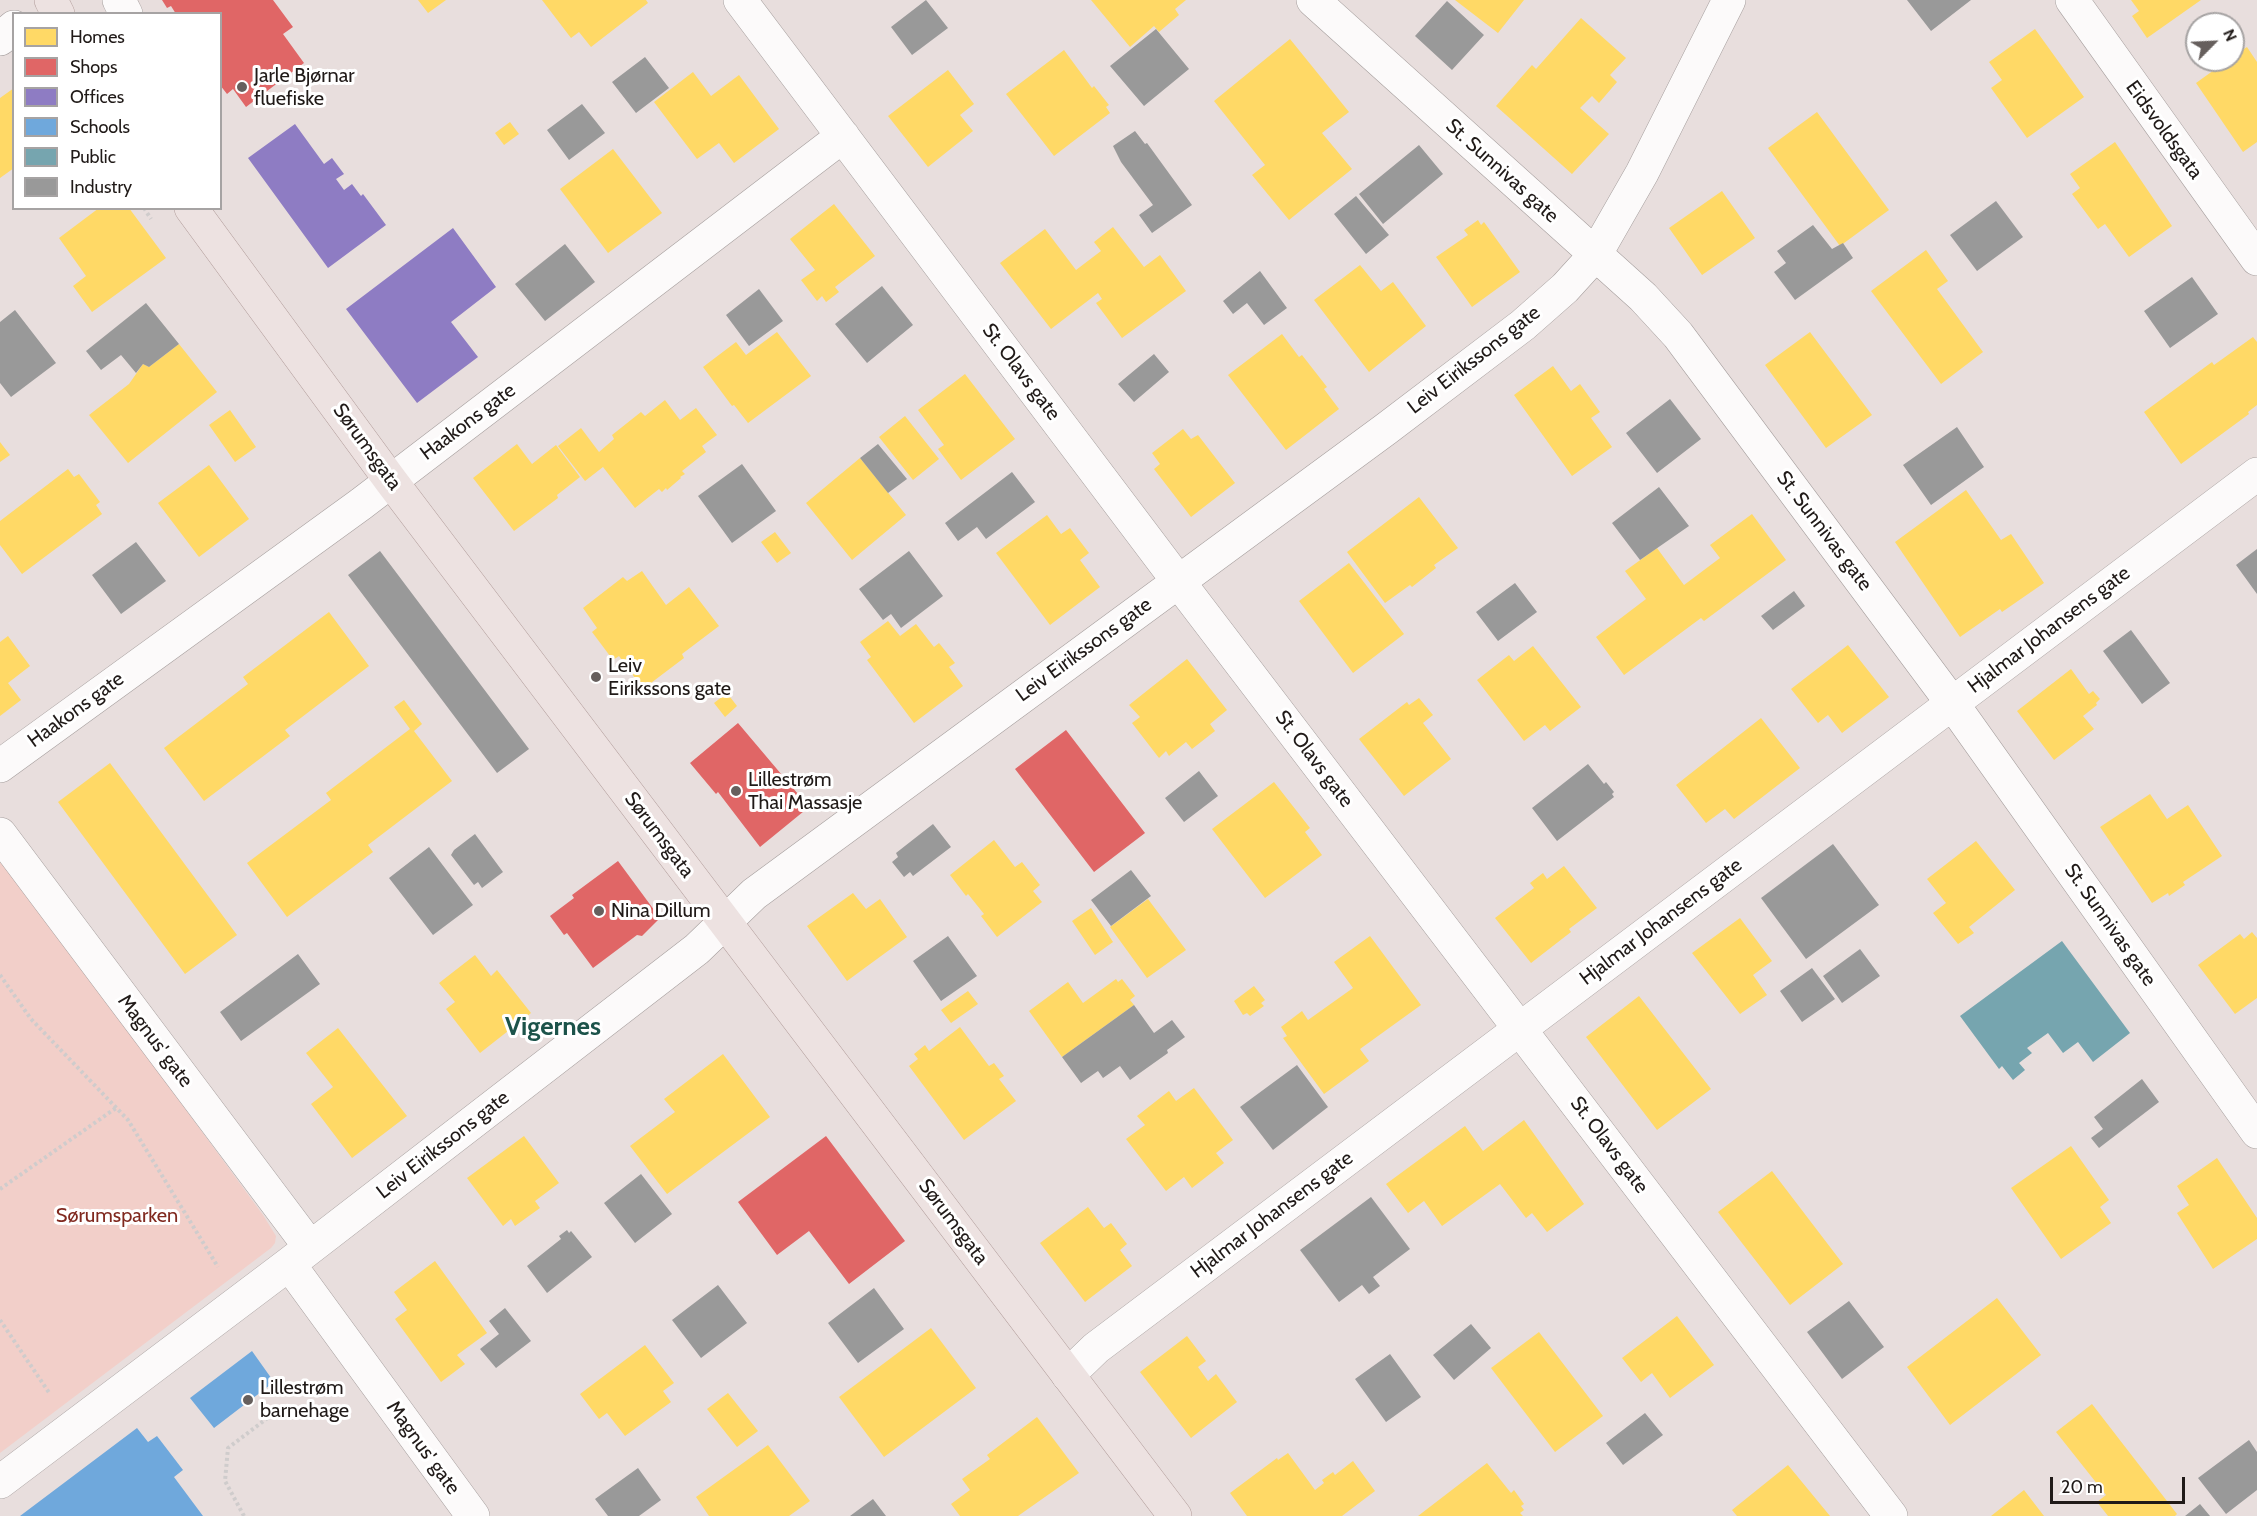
<!DOCTYPE html>
<html>
<head>
<meta charset="utf-8">
<style>
	body { margin:0 }
	#map { position:relative; width:2257px; height:1516px; overflow:hidden; background:#e8dedd; font-family:Cabin,sans-serif }
	canvas { display:block }
	.legend { position:absolute; left:12px; top:12px; width:210px; height:198px; box-sizing:border-box; background:#fff; border:2px solid #a6a3a3; margin:0; padding:8px 10px; list-style:none; font-size:18px; color:#201a18 }
	.legend li { display:flex; align-items:center; gap:12px; height:30px }
	.legend b { width:30px; border:2px solid #a6a3a3 }
	.north { position:absolute; left:2185px; top:12px; width:60px; height:60px; box-sizing:border-box; background:#fff; border:2px solid #a6a3a3; border-radius:50%; rotate:66deg; font-size:16px; font-weight:700; line-height:24px; text-align:center; color:#201a18 }
	.north::after { content:''; display:block; margin:auto; width:21px; height:27px; background:#665f5d; clip-path:polygon(50% 0,100% 100%,50% 72%,0 100%) }
	.scale { position:absolute; left:2050px; top:1477px; width:135px; height:27px; box-sizing:border-box; border:3px solid #201a18; border-top:0; padding-left:8px; font-size:18px; line-height:21px; white-space:nowrap; color:#201a18; -webkit-text-stroke:4px #fff; paint-order:stroke }
</style>
</head>
<body>
<div id="map">
<canvas width="2257" height="1516"></canvas>
<ul class="legend">
<li><b style="height:16px;background:#ffd966"></b>Homes</li>
<li><b style="height:16px;background:#e06666"></b>Shops</li>
<li><b style="height:16px;background:#8e7cc3"></b>Offices</li>
<li><b style="height:16px;background:#6fa8dc"></b>Schools</li>
<li><b style="height:16px;background:#76a5af"></b>Public</li>
<li><b style="height:16px;background:#999"></b>Industry</li>
</ul>
<div class="north">N</div>
<div class="scale">20 m</div>
</div>
<script>
const ctx = document.querySelector('canvas').getContext('2d');
ctx.lineJoin = 'round';
function fill(path, color) {
  ctx.fillStyle = color;
  ctx.fill(path, 'evenodd');
}
function toPath(rows) {
  const path = new Path2D();
  for (const r of rows) {
    path.moveTo(r[0], r[1]);
    for (let i = 2; i < r.length; i += 2) path.lineTo(r[i], r[i + 1]);
  }
  return path;
}
function strokePath(path, color, width, dash) {
  ctx.strokeStyle = color;
  ctx.lineWidth = width;
  ctx.lineCap = dash ? 'butt' : 'round';
  ctx.setLineDash(dash || []);
  ctx.stroke(path);
}
function write(font, color, halo, rows, align = 'center') {
  ctx.font = font + ' Cabin,sans-serif';
  ctx.lineWidth = 6;
  ctx.setLineDash([]);
  ctx.textBaseline = 'middle';
  ctx.strokeStyle = halo;
  ctx.fillStyle = color;
  for (const [text, x, y, turn = 0] of rows) {
    ctx.save();
    ctx.translate(x, y);
    ctx.rotate((+turn || 0) * Math.PI / 180);
    ctx.textAlign = isNaN(turn) ? turn : align;
    if (halo) ctx.strokeText(text, 0, 0);
    ctx.fillText(text, 0, 0);
    ctx.restore();
  }
}
fill(toPath([
	[0,856,263,1215,276,1236,275,1243,271,1248,0,1453]
]), '#f2cfc9');
fill(toPath([
	[418,0,446,0,428,13],
	[542,0,646,0,648,3,591,47,579,32,571,38],
	[1091,0,1186,0,1175,9,1179,15,1159,32,1154,26,1130,47],
	[1455,0,1524,0,1498,33],
	[2131,0,2201,0,2147,38,2132,16,2139,11],
	[1581,18,1626,58,1610,75,1617,82,1599,103,1592,96,1580,108,1609,134,1572,174,1496,106,1532,65,1536,69],
	[2035,29,2084,97,2027,138,1991,88,2002,80,1989,62],
	[1290,39,1349,112,1322,133,1352,169,1289,220,1252,175,1265,165,1214,101],
	[2247,47,2257,62,2257,142,2243,152,2196,83,2228,60,2233,60,2233,56],
	[1064,50,1092,88,1094,86,1109,105,1106,107,1110,113,1054,156,1006,94],
	[948,70,974,104,960,115,973,131,928,167,888,116],
	[693,72,711,96,739,75,779,129,734,163,719,143,697,159,654,102],
	[14,88,14,168,0,178,0,98],
	[1817,112,1889,210,1840,246,1768,148],
	[510,122,519,134,504,145,495,133],
	[2115,142,2172,226,2129,257,2105,224,2098,229,2072,194,2080,188,2070,174],
	[613,149,662,213,608,253,560,189],
	[1722,191,1755,238,1702,275,1669,228],
	[834,204,875,256,835,287,839,292,826,302,822,296,817,301,801,280,815,270,790,239],
	[99,208,129,208,166,258,92,312,73,286,86,276,59,238],
	[1478,220,1481,225,1484,222,1520,272,1472,307,1436,257,1468,235,1464,230],
	[1113,227,1144,267,1160,255,1186,291,1122,338,1096,303,1102,299,1098,293,1051,329,1000,263,1045,229,1076,270,1101,251,1094,242],
	[1926,250,1948,281,1937,289,1983,352,1941,384,1871,291],
	[1360,265,1381,291,1393,282,1426,326,1369,372,1314,300],
	[777,332,811,376,748,423,734,405,732,406,703,367,736,342,746,355],
	[1810,332,1872,415,1826,448,1765,365],
	[1282,334,1299,357,1302,355,1327,387,1324,389,1339,409,1286,450,1228,375],
	[2253,337,2257,342,2257,405,2248,412,2249,414,2181,464,2144,412,2212,362,2214,365],
	[179,344,217,392,128,463,89,415,129,384,143,364,149,367],
	[1553,366,1571,391,1580,384,1600,412,1591,418,1612,447,1572,476,1514,395],
	[965,374,1015,439,961,480,938,449,944,445,918,410],
	[665,400,680,420,696,408,717,435,702,446,706,452,682,471,685,474,680,477,681,478,667,490,666,488,662,492,659,489,635,508,603,467,585,481,558,446,581,428,599,452,614,439,612,435,641,412,645,416],
	[230,410,256,447,235,462,209,425],
	[905,416,939,459,913,480,879,437],
	[1183,429,1191,439,1198,435,1235,483,1191,517,1154,469,1160,464,1152,453],
	[0,442,10,455,0,462],
	[517,444,532,464,556,445,580,477,557,495,558,498,514,531,473,478],
	[860,458,906,515,852,560,806,503],
	[209,465,249,519,199,557,158,503],
	[68,469,74,477,79,474,100,502,96,505,102,514,22,574,0,545,0,521],
	[1966,490,2001,540,2011,534,2044,583,2002,612,2000,609,1960,637,1895,542],
	[1419,497,1458,548,1434,565,1436,568,1412,587,1410,585,1385,603,1347,552],
	[1752,514,1786,560,1704,621,1701,618,1624,675,1596,637,1646,599,1625,571,1657,548,1684,585,1720,558,1710,545],
	[1047,515,1061,534,1070,528,1089,553,1080,560,1100,587,1050,625,996,553],
	[775,532,791,553,777,563,761,542],
	[1349,563,1404,634,1353,673,1299,601],
	[642,571,666,605,689,587,719,626,682,654,684,658,643,689,619,656,613,660,592,632,597,628,583,608,623,577,627,581],
	[329,612,369,666,285,730,290,736,204,801,164,748,248,684,243,677],
	[888,621,900,636,916,624,934,647,939,643,955,663,949,667,963,686,914,723,867,660,871,657,860,642],
	[8,636,30,666,8,683,21,700,0,716,0,642],
	[1848,645,1889,697,1842,733,1828,715,1818,723,1791,689],
	[1533,646,1581,707,1550,731,1545,725,1524,741,1477,680,1509,655,1514,661],
	[1187,659,1227,710,1210,724,1215,731,1192,749,1186,742,1169,756,1166,751,1159,758,1132,723,1140,717,1129,705],
	[2071,669,2089,694,2093,691,2100,699,2096,703,2097,705,2083,716,2094,729,2054,760,2017,711],
	[727,693,737,706,725,717,714,703],
	[1419,698,1433,715,1423,723,1451,759,1404,796,1359,739,1407,702,1409,705],
	[404,700,422,724,414,731,452,781,368,845,373,852,287,917,247,863,331,800,326,793,410,729,394,707],
	[1761,718,1800,768,1734,819,1725,809,1706,823,1676,785],
	[110,763,237,935,185,974,58,802],
	[1274,782,1310,828,1305,832,1322,855,1265,898,1212,829],
	[2150,794,2167,819,2188,805,2222,856,2183,882,2185,885,2169,896,2168,893,2152,903,2100,827],
	[994,840,1015,867,1022,862,1040,885,1033,891,1042,902,997,937,981,916,984,914,968,894,966,896,950,875],
	[1976,841,2015,890,1969,927,1974,933,1958,944,1933,913,1946,903,1927,879],
	[1564,866,1597,908,1569,929,1571,932,1531,963,1495,918,1534,888,1530,883,1543,873,1547,879],
	[853,893,866,909,880,899,907,937,847,981,807,926],
	[1148,899,1186,950,1147,978,1110,927],
	[1091,908,1113,942,1095,955,1072,921],
	[1740,918,1772,961,1753,975,1767,995,1740,1014,1692,953],
	[2252,932,2257,938,2257,998,2235,1014,2198,965,2240,934,2244,939],
	[1370,936,1421,1005,1360,1049,1369,1061,1324,1094,1283,1038,1287,1036,1281,1027,1302,1011,1308,1020,1353,988,1334,962],
	[475,955,491,976,497,970,531,1013,480,1053,446,1009,455,1002,439,983],
	[1116,979,1118,982,1122,979,1135,996,1130,1000,1134,1005,1062,1057,1029,1011,1068,982,1083,1003],
	[1254,986,1265,1000,1261,1003,1264,1006,1250,1016,1247,1013,1243,1015,1234,1001],
	[968,991,978,1004,951,1023,941,1010],
	[1639,996,1711,1089,1657,1130,1586,1037],
	[960,1027,989,1066,994,1063,1004,1076,999,1079,1016,1101,964,1140,909,1066,918,1059,914,1054,925,1045,929,1051],
	[338,1028,407,1116,352,1158,311,1104,333,1087,306,1053],
	[723,1054,770,1117,667,1194,630,1146,675,1112,664,1099],
	[1194,1088,1233,1140,1216,1153,1224,1163,1192,1188,1184,1177,1166,1191,1126,1139,1145,1125,1137,1116,1169,1091,1176,1101],
	[1524,1120,1584,1204,1547,1232,1532,1213,1526,1218,1500,1184,1442,1226,1424,1201,1408,1213,1386,1184,1465,1126,1483,1151],
	[524,1136,559,1183,535,1201,540,1208,515,1226,511,1219,503,1226,467,1178],
	[2071,1146,2109,1200,2100,1207,2111,1223,2061,1259,2011,1188],
	[2217,1158,2257,1218,2257,1239,2213,1269,2177,1213,2189,1205,2177,1186],
	[1772,1171,1843,1264,1790,1305,1718,1212],
	[1088,1207,1104,1228,1111,1223,1127,1244,1120,1250,1132,1266,1085,1302,1040,1243],
	[435,1261,487,1333,457,1355,465,1364,441,1382,395,1319,407,1310,394,1292],
	[1997,1298,2041,1355,1950,1425,1907,1367],
	[1677,1316,1714,1365,1670,1398,1652,1373,1641,1382,1622,1358],
	[931,1328,976,1388,884,1457,839,1397],
	[1539,1332,1603,1416,1555,1452,1491,1368],
	[1187,1336,1206,1361,1198,1367,1208,1381,1216,1374,1237,1402,1191,1438,1140,1372],
	[645,1345,674,1383,663,1391,671,1402,625,1436,607,1413,599,1419,580,1394],
	[728,1393,758,1431,737,1447,707,1409],
	[2092,1404,2177,1514,2175,1516,2108,1516,2097,1502,2106,1495,2056,1432],
	[1037,1417,1079,1473,1018,1516,960,1516,951,1504,970,1490,962,1479,990,1459,987,1455],
	[768,1445,810,1501,789,1516,709,1516,696,1497],
	[1288,1453,1315,1490,1324,1483,1322,1480,1333,1472,1335,1475,1353,1461,1375,1491,1342,1516,1247,1516,1230,1493,1277,1458,1278,1460],
	[1487,1463,1511,1493,1514,1490,1524,1504,1521,1506,1524,1510,1520,1513,1523,1516,1418,1516],
	[1788,1465,1830,1516,1737,1516,1732,1510],
	[2024,1490,2044,1516,1991,1516]
]), '#ffd966');
fill(toPath([
	[162,0,273,0,293,27,283,34,304,63,246,107,233,89,227,94,220,85,220,14,176,14,171,6,167,8],
	[738,723,809,807,760,847,718,792,716,794,690,763],
	[1066,730,1145,833,1094,872,1015,769],
	[618,861,660,918,642,936,637,935,593,968,567,933,564,935,550,916,574,898,572,895],
	[826,1136,905,1241,849,1284,809,1231,777,1255,738,1202]
]), '#e06666');
fill(toPath([
	[295,124,324,164,332,158,344,174,336,179,344,190,352,184,361,196,363,194,386,225,328,268,248,158],
	[453,228,496,287,451,322,478,357,417,403,346,309]
]), '#8e7cc3');
fill(toPath([
	[252,1351,274,1382,214,1428,190,1398],
	[137,1428,148,1442,157,1436,183,1470,174,1477,203,1516,20,1516]
]), '#6fa8dc');
fill(toPath([
	[2062,941,2130,1033,2093,1062,2078,1042,2063,1053,2048,1033,2027,1048,2032,1053,2019,1063,2025,1070,2013,1080,2002,1066,1999,1069,1960,1016]
]), '#76a5af');
fill(toPath([
	[926,0,948,28,912,55,891,27],
	[1907,0,1971,0,1931,31],
	[1447,1,1484,35,1452,70,1415,36],
	[1156,29,1189,69,1144,106,1110,66],
	[645,57,669,88,636,113,612,82],
	[582,104,605,133,569,160,547,130],
	[1135,131,1145,144,1147,143,1192,205,1152,233,1139,215,1153,205,1121,162,1113,146],
	[1419,145,1443,174,1383,224,1359,194],
	[1356,196,1389,235,1366,254,1334,214],
	[1996,201,2023,237,1977,271,1950,235],
	[1813,225,1832,249,1843,243,1853,258,1795,300,1774,272,1786,263,1777,251],
	[565,244,595,282,545,321,515,284],
	[1260,271,1287,308,1264,325,1247,303,1233,314,1223,301],
	[2192,277,2218,314,2170,348,2144,311],
	[882,286,913,325,867,363,835,324],
	[759,289,783,321,749,346,726,315],
	[146,303,179,344,149,367,143,364,136,373,121,355,101,370,86,351],
	[15,310,56,363,11,397,0,383,0,322],
	[1154,354,1169,372,1134,402,1118,384],
	[1670,399,1701,439,1657,473,1626,433],
	[1957,427,1984,467,1931,505,1903,465],
	[878,444,907,479,888,493,860,458],
	[742,464,776,511,732,543,698,496],
	[1012,472,1035,502,986,539,977,527,958,541,945,523],
	[1659,487,1689,526,1640,560,1612,523],
	[136,542,166,581,121,614,92,575],
	[2257,549,2257,594,2236,565],
	[380,551,529,749,497,773,348,575],
	[909,551,943,596,901,628,891,614,883,620,859,589],
	[1515,583,1537,612,1498,641,1476,612],
	[1794,591,1805,606,1773,630,1761,616],
	[2131,630,2170,683,2142,704,2103,651],
	[1588,764,1604,784,1606,782,1614,792,1612,794,1614,797,1557,841,1532,808],
	[1199,771,1218,796,1184,822,1165,798],
	[933,824,951,847,913,876,910,872,904,877,892,862,898,857,896,853],
	[475,834,503,872,482,888,478,882,474,885,451,855,454,850],
	[1833,844,1879,905,1806,959,1761,898],
	[429,847,473,905,433,935,389,878],
	[1131,870,1151,896,1111,926,1091,900],
	[948,936,977,976,941,1001,913,961],
	[1860,949,1880,976,1842,1003,1823,976],
	[298,954,320,984,241,1041,220,1012],
	[1812,968,1835,999,1802,1022,1780,991],
	[1134,1005,1154,1033,1172,1020,1185,1037,1167,1050,1168,1053,1130,1080,1120,1066,1103,1078,1098,1071,1081,1083,1062,1057],
	[1297,1065,1328,1107,1273,1150,1240,1107],
	[2142,1079,2159,1102,2099,1148,2091,1138,2103,1129,2094,1117],
	[641,1174,672,1214,635,1243,604,1203],
	[1371,1197,1410,1249,1373,1277,1380,1286,1369,1294,1362,1285,1339,1302,1300,1250],
	[567,1230,569,1233,571,1231,592,1257,547,1293,527,1266,561,1239,559,1236],
	[718,1285,747,1323,701,1358,672,1320],
	[874,1288,904,1329,858,1363,828,1323],
	[1849,1301,1884,1347,1842,1379,1807,1332],
	[505,1308,531,1341,496,1368,480,1349,499,1334,489,1321],
	[1471,1324,1491,1348,1454,1380,1433,1355],
	[1390,1354,1421,1397,1386,1422,1355,1379],
	[1645,1413,1663,1435,1623,1465,1606,1443],
	[2249,1440,2257,1452,2257,1490,2226,1514,2198,1478],
	[638,1468,661,1500,639,1516,608,1516,595,1499],
	[873,1499,886,1516,850,1516],
	[2200,1504,2210,1516,2185,1516]
]), '#999');
const minor = toPath([
	[119,0,126,14],
	[740,0,1178,581,1891,1516],
	[1313,0,1643,297,1678,335,1952,703,2257,1132],
	[2072,0,2257,259],
	[0,39,14,27],
	[0,766,361,504,843,136],
	[0,834,310,1247],
	[289,1264,473,1516],
	[1068,1375,1096,1348,2257,474],
	[0,1482,289,1264,697,949,754,894,1386,429,1523,325,1565,288,1595,255,1642,173,1729,0]
]);
const major = toPath([
	[51,0,58,14],
	[191,208,391,481,1175,1516]
]);
strokePath(minor, '#a59e9d', 34);
strokePath(major, '#b09b99', 34);
strokePath(toPath([
	[144,208,151,219],
	[0,975,31,1019,128,1120,218,1267],
	[0,1189,116,1108],
	[0,1320,50,1394],
	[244,1516,225,1481,228,1448,278,1410]
]), '#cfcccc', 4, [3, 3]);
strokePath(minor, '#fcfafa', 33);
strokePath(major, '#ede2e1', 33);
for (const [x, y, r, color] of [
	[242,87,6,"#665f5d"],
	[596,677,6,"#665f5d"],
	[736,791,6,"#665f5d"],
	[599,911,6,"#665f5d"],
	[248,1400,6,"#665f5d"]
]) {
  const dot = new Path2D();
  dot.arc(x, y, r, 0, 2 * Math.PI);
  ctx.fillStyle = color;
  ctx.fill(dot);
  strokePath(dot, '#fff', 2);
}
write('20px', '#201a18', '#fff', [
	["Jarle Bjørnar",254,76],
	["fluefiske",254,99],
	["Leiv",608,666],
	["Eirikssons gate",608,689],
	["Lillestrøm",748,780],
	["Thai Massasje",748,803],
	["Nina Dillum",611,911],
	["Lillestrøm",260,1388],
	["barnehage",260,1411]
], 'left');
write('20px', '#201a18', '#fff', [
	["Eidsvoldsgata",2164,130,54],
	["St. Sunnivas gate",1502,171,42],
	["Leiv Eirikssons gate",1474,360,-38],
	["St. Olavs gate",1021,372,53],
	["Haakons gate",468,422,-37],
	["Sørumsgata",367,447,54],
	["St. Sunnivas gate",1824,531,53],
	["Hjalmar Johansens gate",2049,630,-37],
	["Leiv Eirikssons gate",1084,650,-36],
	["Haakons gate",76,710,-36],
	["St. Olavs gate",1314,759,53],
	["Sørumsgata",659,835,53],
	["Hjalmar Johansens gate",1661,922,-37],
	["St. Sunnivas gate",2110,925,55],
	["Magnus' gate",155,1041,53],
	["Leiv Eirikssons gate",443,1145,-38],
	["St. Olavs gate",1609,1145,53],
	["Hjalmar Johansens gate",1272,1215,-37],
	["Sørumsgata",953,1222,53],
	["Magnus' gate",423,1448,54]
]);
write('20px', '#80291f', '#fff', [
	["Sørumsparken",117,1216]
]);
write('bold 26px', '#1c534a', '#fff', [
	["Vigernes",553,1027]
]);
</script>
</body>
</html>
